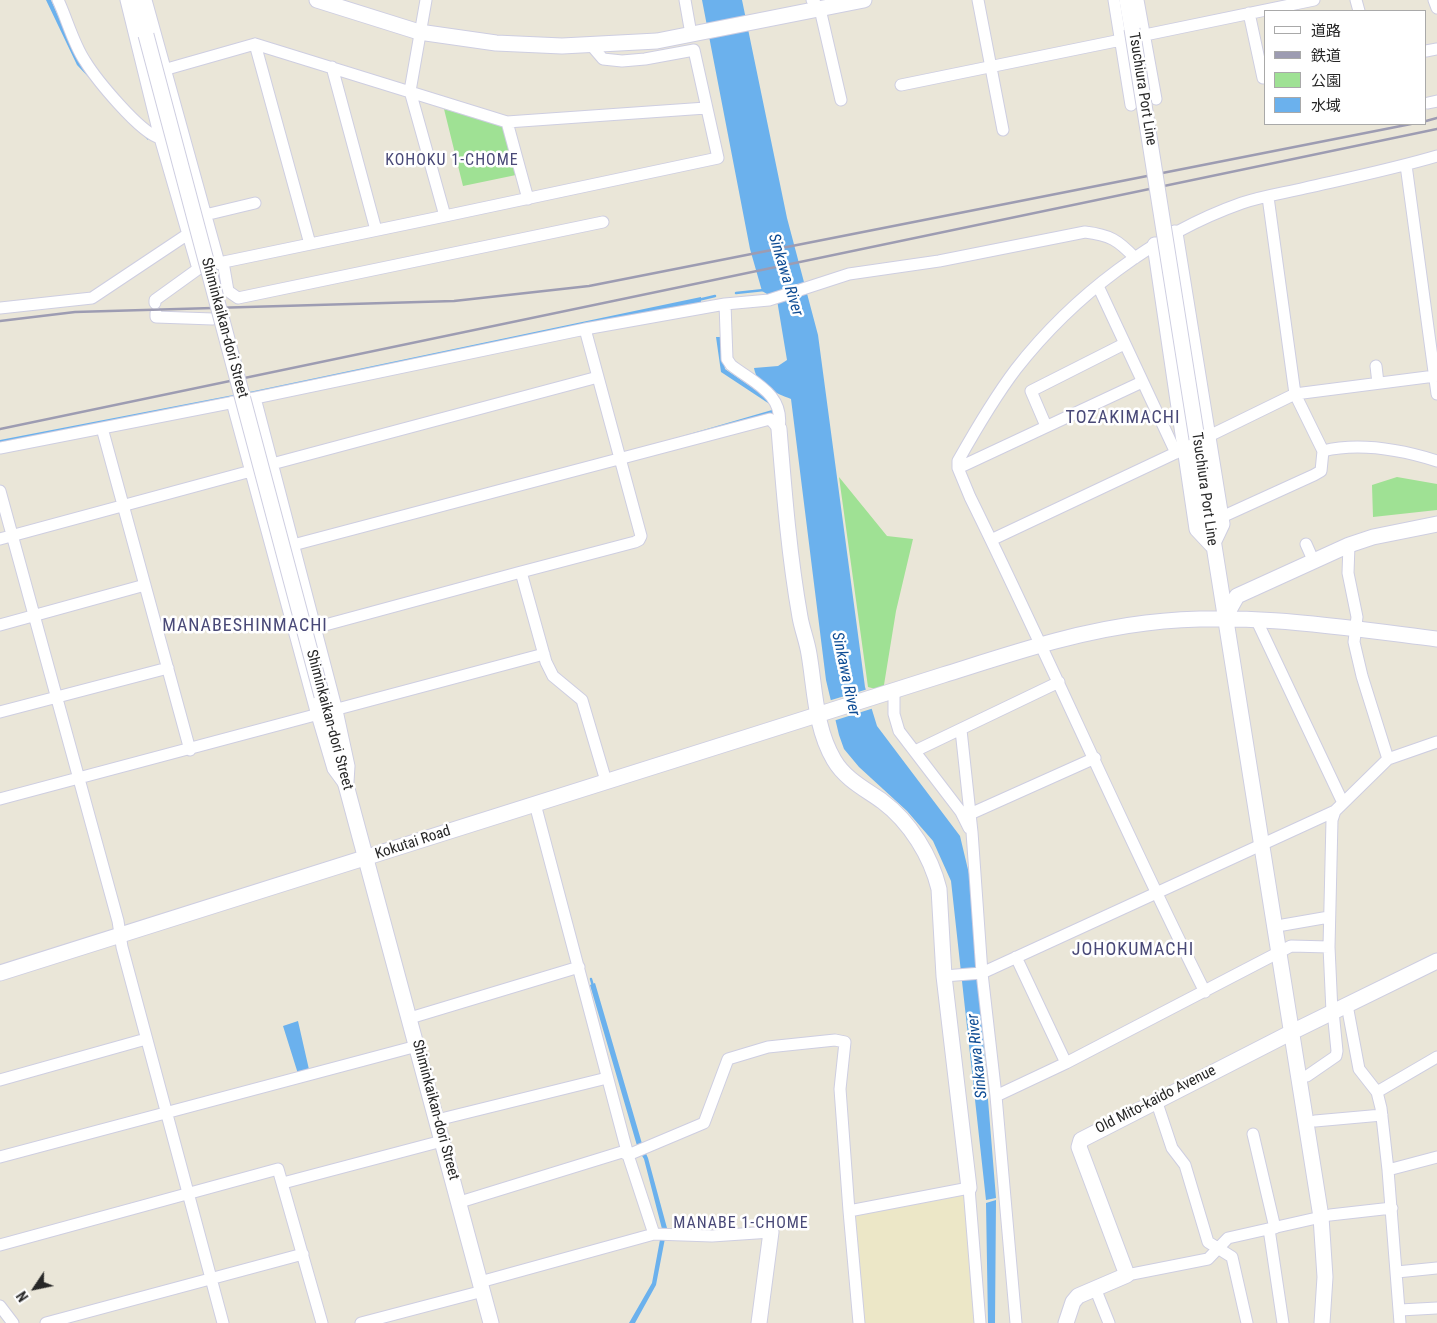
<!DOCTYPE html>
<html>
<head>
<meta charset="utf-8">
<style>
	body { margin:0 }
	#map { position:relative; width:1437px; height:1323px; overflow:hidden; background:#eae6d8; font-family:"Roboto Condensed","Noto Sans JP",sans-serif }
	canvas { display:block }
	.legend { position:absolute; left:1264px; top:10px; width:162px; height:115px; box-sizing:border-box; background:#fff; border:1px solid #a9a9a9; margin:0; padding:6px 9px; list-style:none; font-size:15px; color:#272727 }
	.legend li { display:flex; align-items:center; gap:10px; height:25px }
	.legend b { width:25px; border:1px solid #a9a9a9 }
	.north { position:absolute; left:10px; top:1263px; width:50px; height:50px; -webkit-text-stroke:4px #fff; paint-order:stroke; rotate:236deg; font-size:14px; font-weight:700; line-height:20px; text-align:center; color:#272727 }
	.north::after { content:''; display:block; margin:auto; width:18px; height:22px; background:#272727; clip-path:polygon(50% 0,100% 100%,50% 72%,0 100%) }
</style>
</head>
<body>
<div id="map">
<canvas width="1437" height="1323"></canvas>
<ul class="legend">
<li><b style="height:6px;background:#fff"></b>道路</li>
<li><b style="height:6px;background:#9d9cb2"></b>鉄道</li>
<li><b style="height:14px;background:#9fe194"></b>公園</li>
<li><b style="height:14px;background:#6bb1ed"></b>水域</li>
</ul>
<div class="north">N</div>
</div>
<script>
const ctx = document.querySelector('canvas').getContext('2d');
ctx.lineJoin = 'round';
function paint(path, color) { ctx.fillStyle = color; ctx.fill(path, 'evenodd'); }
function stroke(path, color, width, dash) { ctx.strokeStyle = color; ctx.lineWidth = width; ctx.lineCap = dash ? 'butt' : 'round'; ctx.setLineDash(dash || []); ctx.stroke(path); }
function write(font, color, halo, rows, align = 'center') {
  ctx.font = font + ' "Roboto Condensed",sans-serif'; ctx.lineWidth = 5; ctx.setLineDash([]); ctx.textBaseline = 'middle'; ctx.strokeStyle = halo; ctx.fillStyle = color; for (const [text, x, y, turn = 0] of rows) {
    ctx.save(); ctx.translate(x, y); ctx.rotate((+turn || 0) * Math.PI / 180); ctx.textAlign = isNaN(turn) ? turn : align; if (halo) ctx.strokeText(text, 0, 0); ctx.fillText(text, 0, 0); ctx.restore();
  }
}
paint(new Path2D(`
	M966,1189L977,1323H859L849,1211Z`), '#ece7c7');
paint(new Path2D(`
	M444,109L503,126L516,175L463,186Z
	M839,477L887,536L913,539L896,611L883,691L868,687Z
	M1397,477L1437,484V510L1373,517L1372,485Z`), '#9fe194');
paint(new Path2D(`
	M46,0H51L64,29L149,135L148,140L77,65Z
	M702,0H742L787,218L818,335L865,687L877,726L960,836L970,878L996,1198L986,1200L951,881L933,841L907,811L859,767L844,749L839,735L826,680L791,399C776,393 757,386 754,368L778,366L787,360L777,300L762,291L750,249Z
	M701,297V302L654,314L0,445V440L254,391Z
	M716,337H720L725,369L769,399L776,412L622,457L624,453L772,410L771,405L721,372Z
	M595,983L643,1147L648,1158L667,1228L656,1285L635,1323H629L652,1283L662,1229L644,1159L638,1149L590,985Z
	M298,1021L310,1074L299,1077L283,1026Z
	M996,1200L995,1323H988L986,1203Z`), '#6bb1ed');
paint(new Path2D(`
	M868,689L874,708L833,721L828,701Z`), '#eae6d8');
stroke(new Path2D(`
	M736,293L764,290
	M698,300L715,296
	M591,979L593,986`), '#6bb1ed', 2.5);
const street = new Path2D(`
	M58,0C67,19 73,43 85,61C96,79 140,133 160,138
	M126,0L160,138L198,269L219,263L146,0
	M426,0L410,91L445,216L718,158L694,50L645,59L622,61L603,59L591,45
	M685,0L691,34
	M812,0L820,9L841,100
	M978,0L1003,130
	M1114,0L1131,105
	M1138,0L1156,99
	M1356,0L1359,11
	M1434,0L1437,8
	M1249,13L1263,78
	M1145,35L1314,0
	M255,44L310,244
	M1426,51L1437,49
	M332,67L376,230
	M167,69L255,44L507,122L706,108
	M901,85L1121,40
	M1428,103L1437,101
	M507,122L528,199
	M1406,165L1437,394
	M205,215L255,203
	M223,262L228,291L238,298L603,222
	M219,263L445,216
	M1098,286L1176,453
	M155,303V300L198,269
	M725,304L727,359L731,365C754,383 785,394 779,429
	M0,308L92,298L188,234
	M156,313V317L213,319
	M585,329L641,536L639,540L635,542L521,572L546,662L553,676L582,700L606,781
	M1376,366L1378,383
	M255,398L338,715L349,766L348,782
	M232,402L317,715L333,769L344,784
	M1046,426L1031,391L1124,344
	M102,428L190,750
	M1209,436L1295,394L1435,376
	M0,448L255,398L585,329L725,304L769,300L849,274L939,261L1085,232C1110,235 1118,240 1135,258
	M1323,451C1360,442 1402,450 1437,461
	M272,464L598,377
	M958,468L1142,382
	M0,491L118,921L122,947L223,1323
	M1224,516L1314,475L1321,471L1323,451L1295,394L1268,197
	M0,539L251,471
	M991,540L1184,449
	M1306,544L1314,562
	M293,545L770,419L779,429
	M1256,619L1343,803
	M0,625L145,585
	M314,628L521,572
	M894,691V714L899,731L961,812L969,828
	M0,712L168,668
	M961,730L972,832L982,973L996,1096L1016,1323
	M915,751L1059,682
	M1388,759L1437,742
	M0,799L544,654
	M535,804L628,1155L654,1234
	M970,814L1095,758
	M1283,925L1329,917
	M1016,957L1066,1063
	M944,976L982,973L1335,811L1388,759L1362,676L1354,642L1357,617L1348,573L1349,545
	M1205,992C1123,829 1051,661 970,497L958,468V461C976,429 994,398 1016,369C1073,296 1154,234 1242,203C1262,196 1284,193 1305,188C1349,178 1393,169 1437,156
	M1347,1005L1359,1069L1377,1092L1381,1108L1388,1170L1400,1323
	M1332,1012L1329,947L1332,820L1335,811
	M410,1018L579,967
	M1307,1076L1336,1056L1337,1051L1333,1011
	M0,1080L146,1039
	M1377,1092L1437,1057
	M996,1096L1066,1063L1291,946L1329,947
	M1156,1100L1172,1148L1185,1165L1208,1242L1232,1257L1247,1323
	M437,1120L607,1078
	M1315,1121L1382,1115
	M1253,1134L1275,1228
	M0,1157L417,1046
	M1388,1170L1437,1157
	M283,1183L442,1141
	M460,1202L622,1152L628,1155L704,1123L728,1059L768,1047L835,1040L845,1042L840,1089L849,1211L969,1188L980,1323
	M849,1211L859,1323
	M1269,1229L1283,1323
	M0,1245L278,1169L322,1323
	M1397,1272L1437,1268
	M1127,1275L1208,1259L1228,1238L1330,1215L1392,1208
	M480,1282L654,1234L712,1236L771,1232
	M1095,1288L1109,1323
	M0,1306L13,1323
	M1400,1310L1437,1308
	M46,1323L303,1254
	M361,1323L483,1291`);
const secondary = new Path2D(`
	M137,0L146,35
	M317,0L419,32L496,43L562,46L657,41L864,0
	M1127,0L1132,29
	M1175,233L1222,524L1212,545
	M1155,245L1197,529L1212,545
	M779,429C784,491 789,555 800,617C802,629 807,641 809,654C815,689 815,728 834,760C845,779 865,789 882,801C910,822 931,856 939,889L944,976L969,1188
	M1197,439L1321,1217L1325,1277L1322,1323
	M1224,619L1237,596L1349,545L1373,537L1437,524
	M322,696L491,1323
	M0,973C253,893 505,813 757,734C819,714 881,695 943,675C1010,654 1077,631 1146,623C1243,611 1341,627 1437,639
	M759,1323L771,1232
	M1066,1323L1073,1302L1078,1296L1127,1275L1079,1147L1081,1140L1292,1032L1437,961`);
stroke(street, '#cecee1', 13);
stroke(secondary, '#cecee1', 17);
stroke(street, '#fff', 11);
stroke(secondary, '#fff', 15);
stroke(new Path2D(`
	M1426,121L1437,118
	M0,321L75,312L454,301L589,286L1411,124
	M0,429L1437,129`), '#9d9cb2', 2.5);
const secondaryBridge = new Path2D(`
	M1132,29L1197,439
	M146,35L322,696`);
stroke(secondaryBridge, '#cecee1', 17, []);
stroke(secondaryBridge, '#fff', 15);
write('15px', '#272727', '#fff', [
	["Tsuchiura Port Line",1142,89,81],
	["Shiminkaikan-dori Street",224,328,75],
	["Tsuchiura Port Line",1204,489,82],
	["Shiminkaikan-dori Street",329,720,75],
	["Kokutai Road",413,843,-18],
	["Old Mito-kaido Avenue",1156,1100,-27],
	["Shiminkaikan-dori Street",435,1110,75]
]);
ctx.letterSpacing = '1px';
write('16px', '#494977', '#fff', [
	["KOHOKU 1-CHOME",452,161],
	["MANABE 1-CHOME",741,1224]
]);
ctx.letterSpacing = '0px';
write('italic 16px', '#0e4c94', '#fff', [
	["Sinkawa River",785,275,73],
	["Sinkawa River",845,674,78],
	["Sinkawa River",978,1056,-96]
]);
ctx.letterSpacing = '1px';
write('18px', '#494977', '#fff', [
	["TOZAKIMACHI",1123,418],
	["MANABESHINMACHI",245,626],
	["JOHOKUMACHI",1133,950]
]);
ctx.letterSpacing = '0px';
</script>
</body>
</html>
